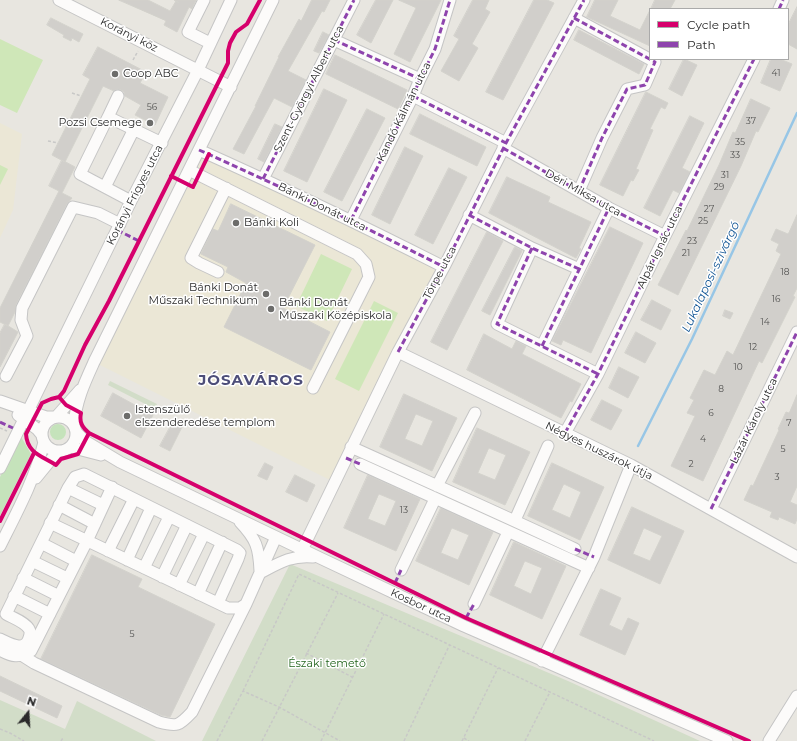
<!DOCTYPE html>
<html>
<head>
<meta charset="utf-8">
<style>
	body { margin:0 }
	#map { position:relative; width:797px; height:741px; overflow:hidden; background:#e8e6e0; font-family:Montserrat,sans-serif }
	canvas { display:block }
	.legend { position:absolute; left:649px; top:8px; width:140px; height:52px; box-sizing:border-box; background:#fff; border:1px solid #aaa; margin:0; padding:5px 7px; list-style:none; font-size:12px; color:#2a2a2a }
	.legend li { display:flex; align-items:center; gap:8px; height:20px }
	.legend b { width:20px; border:1px solid #aaa }
	.north { position:absolute; left:8px; top:693px; width:40px; height:40px; -webkit-text-stroke:3px #fff; paint-order:stroke; rotate:18deg; font-size:11px; font-weight:700; line-height:16px; text-align:center; color:#2a2a2a }
	.north::after { content:''; display:block; margin:auto; width:14px; height:18px; background:#2a2a2a; clip-path:polygon(50% 0,100% 100%,50% 72%,0 100%) }
</style>
</head>
<body>
<div id="map">
<canvas width="797" height="741"></canvas>
<ul class="legend">
<li><b style="height:5px;background:#d6006c"></b>Cycle path</li>
<li><b style="height:5px;background:#8e44ad"></b>Path</li>
</ul>
<div class="north">N</div>
</div>
<script>
const ctx = document.querySelector('canvas').getContext('2d');
ctx.lineJoin = 'round';
function paint(path, color) { ctx.fillStyle = color; ctx.fill(path, 'evenodd'); }
function stroke(path, color, width, dash) { ctx.strokeStyle = color; ctx.lineWidth = width; ctx.lineCap = dash ? 'butt' : 'round'; ctx.setLineDash(dash || []); ctx.stroke(path); }
function write(font, color, halo, rows, align = 'center') {
  ctx.font = font + ' Montserrat,sans-serif'; ctx.lineWidth = 3; ctx.setLineDash([]); ctx.textBaseline = 'middle'; ctx.strokeStyle = halo; ctx.fillStyle = color; for (const [text, x, y, turn = 0] of rows) {
    ctx.save(); ctx.translate(x, y); ctx.rotate((+turn || 0) * Math.PI / 180); ctx.textAlign = isNaN(turn) ? turn : align; if (halo) ctx.strokeText(text, 0, 0); ctx.fillText(text, 0, 0); ctx.restore();
  }
}
paint(new Path2D(`
	M0,123L22,134L13,210L0,238Z
	M199,150L444,267L334,482L94,362Z`), '#ebe7d6');
paint(new Path2D(`
	M50 432a8 8 0 1 1 16 0a8 8 0 1 1-16 0Z
	M20,435L31,454L0,516V477Z`), '#c5e3bb');
paint(new Path2D(`
	M110,381L157,404L155,409L108,385Z
	M290,564L568,681L700,741H202Z
	M0,700L65,729L77,701L156,741H0Z`), '#d2ddc8');
paint(new Path2D(`
	M0,39L43,60L17,113L0,105Z
	M0,165L8,169L0,185Z
	M321,254L352,269L327,321L296,306Z
	M374,301L398,313L359,391L335,379Z`), '#cfe7b8');
stroke(new Path2D(`
	M638,446L692,339L797,113`), '#97c6e6', 2.5);
const building = new Path2D(`
	M119,0H148L170,11L176,1L179,3L174,0H196L192,9L189,7L177,32L164,25L166,21Z
	M312,0H330L324,12L322,11L288,71L306,80L292,107L274,98L244,154L233,149L256,106H255L279,57H278L299,19L301,21Z
	M376,0H393L371,43L357,35Z
	M399,0H441L410,62L394,54L416,8Z
	M473,0H489L485,9L490,12L472,44L478,48L459,81L441,71L459,39L454,36Z
	M534,0H547L554,3L503,100L486,92Z
	M595,0H618L610,16L640,30L650,10V46L587,17Z
	M655,0H675L670,9H651Z
	M797,7V49L788,44V25Z
	M51,18L83,34L79,42L72,38L71,41L63,37L64,35L47,25Z
	M579,30L644,64L639,74L574,40Z
	M323,32L329,35L319,53L314,51Z
	M98,47L146,72L140,83L168,97L155,125L135,115L141,105L125,96L124,92L121,90L117,89L114,91L103,86L65,162L52,155L90,79L83,75Z
	M335,55L407,90L398,109L326,74Z
	M684,59L697,65L682,96L669,89Z
	M771,59H780L792,64L780,91L761,83Z
	M324,89L347,100L307,182L284,171Z
	M646,92L668,103L665,109L661,107L650,129L653,130L636,169L639,170L633,181L631,180L623,196L600,185Z
	M751,99L770,108L758,132L756,131L741,166L678,295L658,285L686,230L687,231L719,165L733,132L735,133Z
	M367,109L385,118L342,201L324,192Z
	M420,114L486,147L477,166L410,134Z
	M690,116L704,123L682,168L690,172L679,193L673,190L660,216L644,208Z
	M275,124L282,127L264,162L258,159Z
	M405,147L423,156L390,224L372,215Z
	M62,160L75,167L62,193L72,198L67,204L16,305L15,312L8,326L0,322V308L59,191L49,186Z
	M449,168L467,177L433,244L415,235Z
	M507,177L550,197L548,202L591,222L579,248L581,249L576,258L489,213Z
	M231,204L315,245L283,308L330,332L311,370L224,327L246,283L226,272L228,267L201,254L213,229L218,231Z
	M797,215V288L793,296L795,297L762,363L759,361L703,481L671,466L695,416L687,413L694,400L690,398L704,370L715,375L727,351L733,355L781,254L776,251L779,244L771,240L776,229L788,234Z
	M610,227L643,243L591,353L563,340L561,345L552,341Z
	M487,232L503,241L447,350L431,342Z
	M515,247L522,251L490,315L482,311Z
	M652,300L671,310L661,330L641,320Z
	M725,310L733,313L730,319L723,316Z
	M5,324L18,332L0,367V333Z
	M636,332L656,343L645,363L625,353Z
	M484,334L512,349L516,341L526,346L522,354L581,384L572,402L570,401L561,418L467,370Z
	M619,367L639,377L628,398L609,388Z
	M113,393L153,415L141,438L101,416Z
	M404,394L457,418L432,471L380,447ZM416,414L433,421L422,446L405,439Z
	M797,395V486L790,502L797,505V519L795,524L779,517L778,520L770,517L772,512L744,500L751,485L753,486L779,430L778,429L786,412L789,413Z
	M602,400L622,410L611,430L591,420Z
	M174,420L183,425L170,451L160,446Z
	M477,428L530,452L505,505L453,482ZM489,448L506,455L495,480L478,473Z
	M265,463L273,467L267,480L258,476Z
	M552,463L604,487L580,540L528,516ZM564,484L581,492L570,518L552,510Z
	M295,475L315,485L307,502L286,492Z
	M368,475L420,499L396,551L344,528ZM379,494L396,501L385,526L368,519Z
	M632,507L684,531L660,584L608,560ZM644,528L662,536L650,561L633,554Z
	M441,508L493,532L469,585L416,561ZM452,528L469,535L458,560L441,553Z
	M514,542L566,566L542,619L490,595ZM525,561L542,568L531,594L514,586Z
	M92,555L142,579L138,587L215,624L170,717L161,715L41,659Z
	M601,589L621,598L609,625L622,631L628,618L639,623L625,655L580,635Z
	M0,676L62,706L57,718L0,691Z`);
paint(building, '#d1cfcb');
stroke(building, '#d3d2cc', 1);
const minor = new Path2D(`
	M59,0L231,87
	M204,0L188,32L210,43
	M779,9L783,0
	M574,18L655,62L645,85L627,89L602,138L579,191
	M334,40L420,79
	M118,96L108,117L162,143
	M413,96L506,143
	M108,117L80,174L131,201
	M503,148L609,208L665,236
	M199,150C282,187 363,226 444,267
	M189,170L357,254L366,264L369,277L313,388
	M263,179L354,0
	M105,187L134,129
	M469,215L532,248L579,269
	M351,220L413,96L420,79L435,49L450,0
	M532,248L497,324L598,374
	M218,272L199,263L191,258L226,188
	M542,346L609,208
	M398,352L631,465L797,557
	M6,376L27,336L21,320L22,308L73,207L98,213L120,224
	M0,401L46,417H55
	M18,415L37,429L42,435
	M42 434a17 17 0 1 1 34 0a17 17 0 1 1-34 0Z
	M56,417L80,390
	M74,425C76,401 84,384 94,362L273,0
	M76,432L85,441L120,462L320,558L464,626L727,741
	M565,433L598,374L665,236L754,59
	M70,447L101,455
	M351,447C426,481 501,514 575,549
	M360,464L589,568
	M0,468L131,201L198,70L231,0
	M36,478L58,451
	M437,486L475,413
	M68,488L103,505
	M59,505L95,524
	M711,509L797,332
	M515,520L548,446
	M240,522C256,539 259,547 260,571
	M50,523L228,608H240L246,604
	M41,543L76,561
	M0,546C17,512 35,479 44,442
	M302,550L398,352L444,267L506,143L584,0
	M108,551L134,499
	M127,560L151,508
	M32,561L67,578
	M144,568L169,517
	M401,570L435,499
	M260,573C279,563 291,555 313,557
	M162,577L187,525
	M23,578L59,596
	M179,585L204,534
	M198,594L222,542
	M14,596L50,614
	M474,604L508,532
	M0,639C9,643 25,653 29,638C30,635 31,632 29,629C25,622 13,618 6,614L68,488L75,477L84,474L237,550L240,553L238,559L218,603
	M0,650C12,657 19,658 31,651L87,541L112,487
	M23,656L34,663L159,722C177,727 179,726 192,712L246,604L276,537
	M542,661L594,557L631,465
	M769,741L797,696`);
stroke(minor, '#c5c5c5', 13);
stroke(new Path2D(`
	M133,60L138,51
	M72,93L81,96
	M61,117L69,120
	M48,141L58,143
	M0,428L7,431
	M306,653L352,677
	M243,691L299,574L654,741
	M0,729L10,733L24,741
	M464,738L469,741
	M61,741L63,738
	M217,741L243,691L279,707L340,741
	M262,741L338,593
	M321,741L384,614
	M404,741L450,644
	M462,741L498,668
	M525,741L550,692`), '#c8c8c7', 1.5, [3, 2]);
stroke(minor, '#fcfbfa', 11);
stroke(new Path2D(`
	M779,9L783,0
	M574,18L655,62L645,85L627,89L602,138L579,191
	M334,40L420,79
	M413,96L506,143
	M503,148L609,208L665,236
	M199,150C282,187 363,226 444,267
	M263,179L354,0
	M469,215L532,248L579,269
	M351,220L413,96L420,79L435,49L450,0
	M117,230L139,241
	M532,248L497,324L598,374
	M542,346L609,208
	M398,352L444,267L506,143L584,0
	M0,422L13,428
	M565,433L598,374L665,236L754,59
	M346,458L360,464
	M711,509L797,332
	M575,549L594,557
	M395,583L401,570
	M466,618L474,604`), '#8e44ad', 3, [6, 3]);
stroke(new Path2D(`
	M171,176L193,187L209,154
	M59,397L66,405L81,413C79,422 82,427 89,433L466,618L749,741
	M89,433L78,454L61,459L56,465C42,456 27,453 26,434L42,403L51,399L59,397L64,391L85,345L109,301L228,63V51L230,43L236,32L247,24L260,0
	M0,521L34,453`), '#d6006c', 4);
for (const [x, y, r, color] of [
	[115,74,4,"#6c6c6a"],
	[150,123,4,"#6c6c6a"],
	[236,223,4,"#6c6c6a"],
	[266,294,4,"#6c6c6a"],
	[271,309,4,"#6c6c6a"],
	[127,416,4,"#6c6c6a"]
]) { const dot = new Path2D(); dot.arc(x, y, r, 0, 2 * Math.PI); ctx.fillStyle = color; ctx.fill(dot); stroke(dot, '#fff', 1.5); }
write('9px', '#545453', null, [
	["41",776,73],
	["56",152,107],
	["37",751,121],
	["35",740,142],
	["33",735,155],
	["31",725,175],
	["29",719,187],
	["27",709,209],
	["25",703,221],
	["23",692,241],
	["21",686,253],
	["18",785,272],
	["16",776,299],
	["14",765,322],
	["12",753,347],
	["10",738,367],
	["8",721,389],
	["6",711,413],
	["7",789,423],
	["4",703,439],
	["5",783,449],
	["2",691,464],
	["3",777,477],
	["13",404,510],
	["5",132,634]
]);
write('11px', '#2a2a2a', '#fff', [
	["Korányi köz",129,35,27],
	["Szent-Györgyi Albert utca",309,89,-63],
	["Kandó Kálmán utca",404,112,-64],
	["Déri Miksa utca",583,193,29],
	["Korányi Frigyes utca",135,195,-63],
	["Bánki Donát utca",322,207,26],
	["Alpár Ignác utca",660,247,-64],
	["Törpe utca",440,273,-62],
	["Lázár Károly utca",754,421,-64],
	["Négyes huszárok útja",599,451,26],
	["Kosbor utca",421,606,25]
]);
write('11px', '#2a2a2a', '#fff', [
	["Coop ABC",123,74],
	["Pozsi Csemege",142,123,"right"],
	["Bánki Koli",244,223],
	["Bánki Donát",258,288,"right"],
	["Műszaki Technikum",258,301,"right"],
	["Bánki Donát",279,303],
	["Műszaki Középiskola",279,316],
	["Istenszülő",135,410],
	["elszenderedése templom",135,423]
], 'left');
write('11px', '#22641d', '#fff', [
	["Északi temető",327,664]
]);
write('italic 12px', '#135695', '#fff', [
	["Lukalaposi-szivárgó",711,277,-65]
]);
ctx.letterSpacing = '1px';
write('bold 15px', '#4d4e79', '#fff', [
	["JÓSAVÁROS",251,381]
]);
ctx.letterSpacing = '0px';
</script>
</body>
</html>
